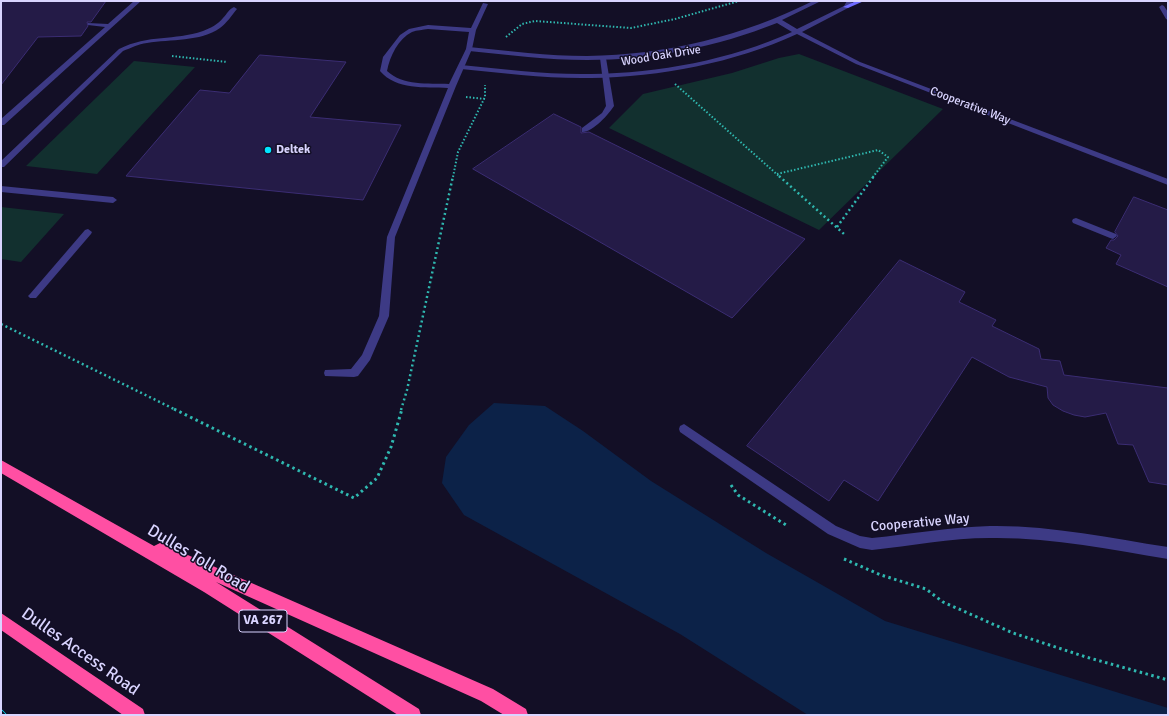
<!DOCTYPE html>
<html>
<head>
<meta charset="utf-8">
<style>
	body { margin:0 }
	#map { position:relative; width:1169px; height:716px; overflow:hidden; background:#130f26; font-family:Signika,sans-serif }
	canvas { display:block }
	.frame { position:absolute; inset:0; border:2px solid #d9d4ff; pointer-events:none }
</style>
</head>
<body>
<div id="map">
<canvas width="1169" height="716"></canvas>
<div class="frame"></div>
</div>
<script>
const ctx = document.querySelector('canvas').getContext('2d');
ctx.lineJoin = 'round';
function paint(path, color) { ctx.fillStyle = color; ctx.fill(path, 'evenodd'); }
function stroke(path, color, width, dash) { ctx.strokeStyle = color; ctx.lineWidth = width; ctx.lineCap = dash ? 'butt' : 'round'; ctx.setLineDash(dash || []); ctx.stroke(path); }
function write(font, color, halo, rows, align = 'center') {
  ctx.font = font + ' Signika,sans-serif'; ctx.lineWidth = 3; ctx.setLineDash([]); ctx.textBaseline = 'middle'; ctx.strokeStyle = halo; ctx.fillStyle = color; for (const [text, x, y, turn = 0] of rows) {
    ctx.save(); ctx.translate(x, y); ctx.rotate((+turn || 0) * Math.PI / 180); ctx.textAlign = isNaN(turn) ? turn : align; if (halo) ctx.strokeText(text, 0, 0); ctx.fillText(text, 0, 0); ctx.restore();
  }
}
paint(new Path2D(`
	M799,54L943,109L819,230L609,128L643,94L732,73L779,58Z
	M134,61L195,67L97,174L26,166Z
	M1,207L64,214L21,262L1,259Z`), '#12302f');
paint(new Path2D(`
	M494,403L545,406L583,431L651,481L766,553L885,621L1168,708V715H808L680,634L464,515L442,483L446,457L469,425Z`), '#0c2248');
const building = new Path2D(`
	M1,1H106L91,22H87L88,26L81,36L38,37L1,85Z
	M260,55L346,62L310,117L401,125L363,200L126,176L200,90L229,93Z
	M554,114L581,127V133L589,132L805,239L732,318L473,169Z
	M1134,197L1168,210V287L1116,264L1121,255L1106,248L1111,240H1114L1118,236L1115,232Z
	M900,260L965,292L959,302L996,320L992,326L1039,349L1041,359L1060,361L1064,375L1168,388V485L1149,482L1133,445L1118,444L1106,413L1085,417L1074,415L1063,411L1053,405L1048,398L1047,387L1009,377L972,357L878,501L844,480L829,501L747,446Z`);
paint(building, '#241b47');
stroke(building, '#3b2d73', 1);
stroke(new Path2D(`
	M506,37L522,24L535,21L631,28L675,19L739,1
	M172,56L227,62
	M675,84L780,177
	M466,97L485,99
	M777,174L878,150L888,157L873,177
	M453,177L458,152L485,97V85`), '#2fb8b0', 2, [1.5, 2]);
stroke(new Path2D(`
	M779,176L844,234
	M837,227L874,176
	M1,324L176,410
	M401,410L407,390L453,176`), '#2fb8b0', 2.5, [2, 3]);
stroke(new Path2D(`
	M174,409L354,498L377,478L391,447L402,409
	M731,485L738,495L786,525
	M844,559L881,575L926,589L943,602L1013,633L1086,657L1168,680`), '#2fb8b0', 3, [2.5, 3.5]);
paint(new Path2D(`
	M134,1H141L4,125H1V119L105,27L88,25V23L108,24Z
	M483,3L488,4L476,30L472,49L456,86L395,237L389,316L370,360L358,376L354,377L325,376L324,373L325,370L351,369L362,355L379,316L387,237L448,88C425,87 396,90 380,71L383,57L400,35L409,29L428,25L471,28ZM428,29L469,32L466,49L449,84C428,83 403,86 387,71C390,56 398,39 412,32C417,30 423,30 428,29Z
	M1162,5L1164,6L1168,12V20L1166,19L1159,7Z
	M234,7L237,9C232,15 227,23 220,28C200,42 171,39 147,43C138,44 131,48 123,51L4,167H1V161L119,49C149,34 174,41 203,31C211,28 218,24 223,18C227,14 229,9 234,7Z
	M603,56L606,58L614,106C609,114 592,133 582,132V128L602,113L606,106L600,58Z
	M1,186L113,197L117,200L113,203L1,192Z
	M1076,218L1116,234L1117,236L1113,239L1110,238L1073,223L1072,221L1073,219Z
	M88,229L92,232L91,234L36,298H30L28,296L30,294L85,230Z
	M684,424L836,526L860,536L872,538C911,534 950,527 990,526C1050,525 1109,538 1168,547V559C1109,549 1050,537 990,538C950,538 911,546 872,550L860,548L828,534L680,432L679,429L680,426Z`), '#3d3a85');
paint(new Path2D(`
	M813,1H821L782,20L797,29L844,6L847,1H853L848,8L802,32L860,62L1168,179V185L856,64L797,34C734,63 660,77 591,78C548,79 504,73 461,69L458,67L461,65C504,69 548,75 591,74C659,73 730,60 792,32L777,23C717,47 651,60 587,60C548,60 508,55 469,51L466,49L469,47C508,51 548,56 587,56C666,55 743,36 813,1Z`), '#3d3a85');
paint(new Path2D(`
	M856,1H864L848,8L843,7Z`), '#6f6bff');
paint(new Path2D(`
	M1,460L154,546L160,543L165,545L493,689L526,709L528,715H504L481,701L216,582L419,709L421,715H398L204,592L1,473Z
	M1,613L143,709L145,715H123L1,630Z`), '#ff4fa3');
const rail = new Path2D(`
	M1,712L4,715`);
stroke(rail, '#00e5ff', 5);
stroke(rail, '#130f26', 3.5, [11]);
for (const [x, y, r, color] of [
	[268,150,4,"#00e5ff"]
]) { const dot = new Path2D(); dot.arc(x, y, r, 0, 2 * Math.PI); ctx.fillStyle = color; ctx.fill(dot); stroke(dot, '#130f26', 1.5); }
write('12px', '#d9d4ff', '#130f26', [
	["Wood Oak Drive",661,56,-9],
	["Cooperative Way",970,106,21]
]);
write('bold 12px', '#d9d4ff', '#130f26', [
	["Deltek",276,150]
], 'left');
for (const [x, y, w] of [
	[263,621,48]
]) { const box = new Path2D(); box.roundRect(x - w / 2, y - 11, w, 22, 3); ctx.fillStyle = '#130f26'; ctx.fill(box); stroke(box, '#d9d4ff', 1); }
write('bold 13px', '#d9d4ff', null, [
	["VA 267",263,621]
]);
write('14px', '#d9d4ff', '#130f26', [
	["Cooperative Way",920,523,-5]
]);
write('17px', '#d9d4ff', '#130f26', [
	["Dulles Toll Road",198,559,31],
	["Dulles Access Road",80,652,35]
]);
</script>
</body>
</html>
